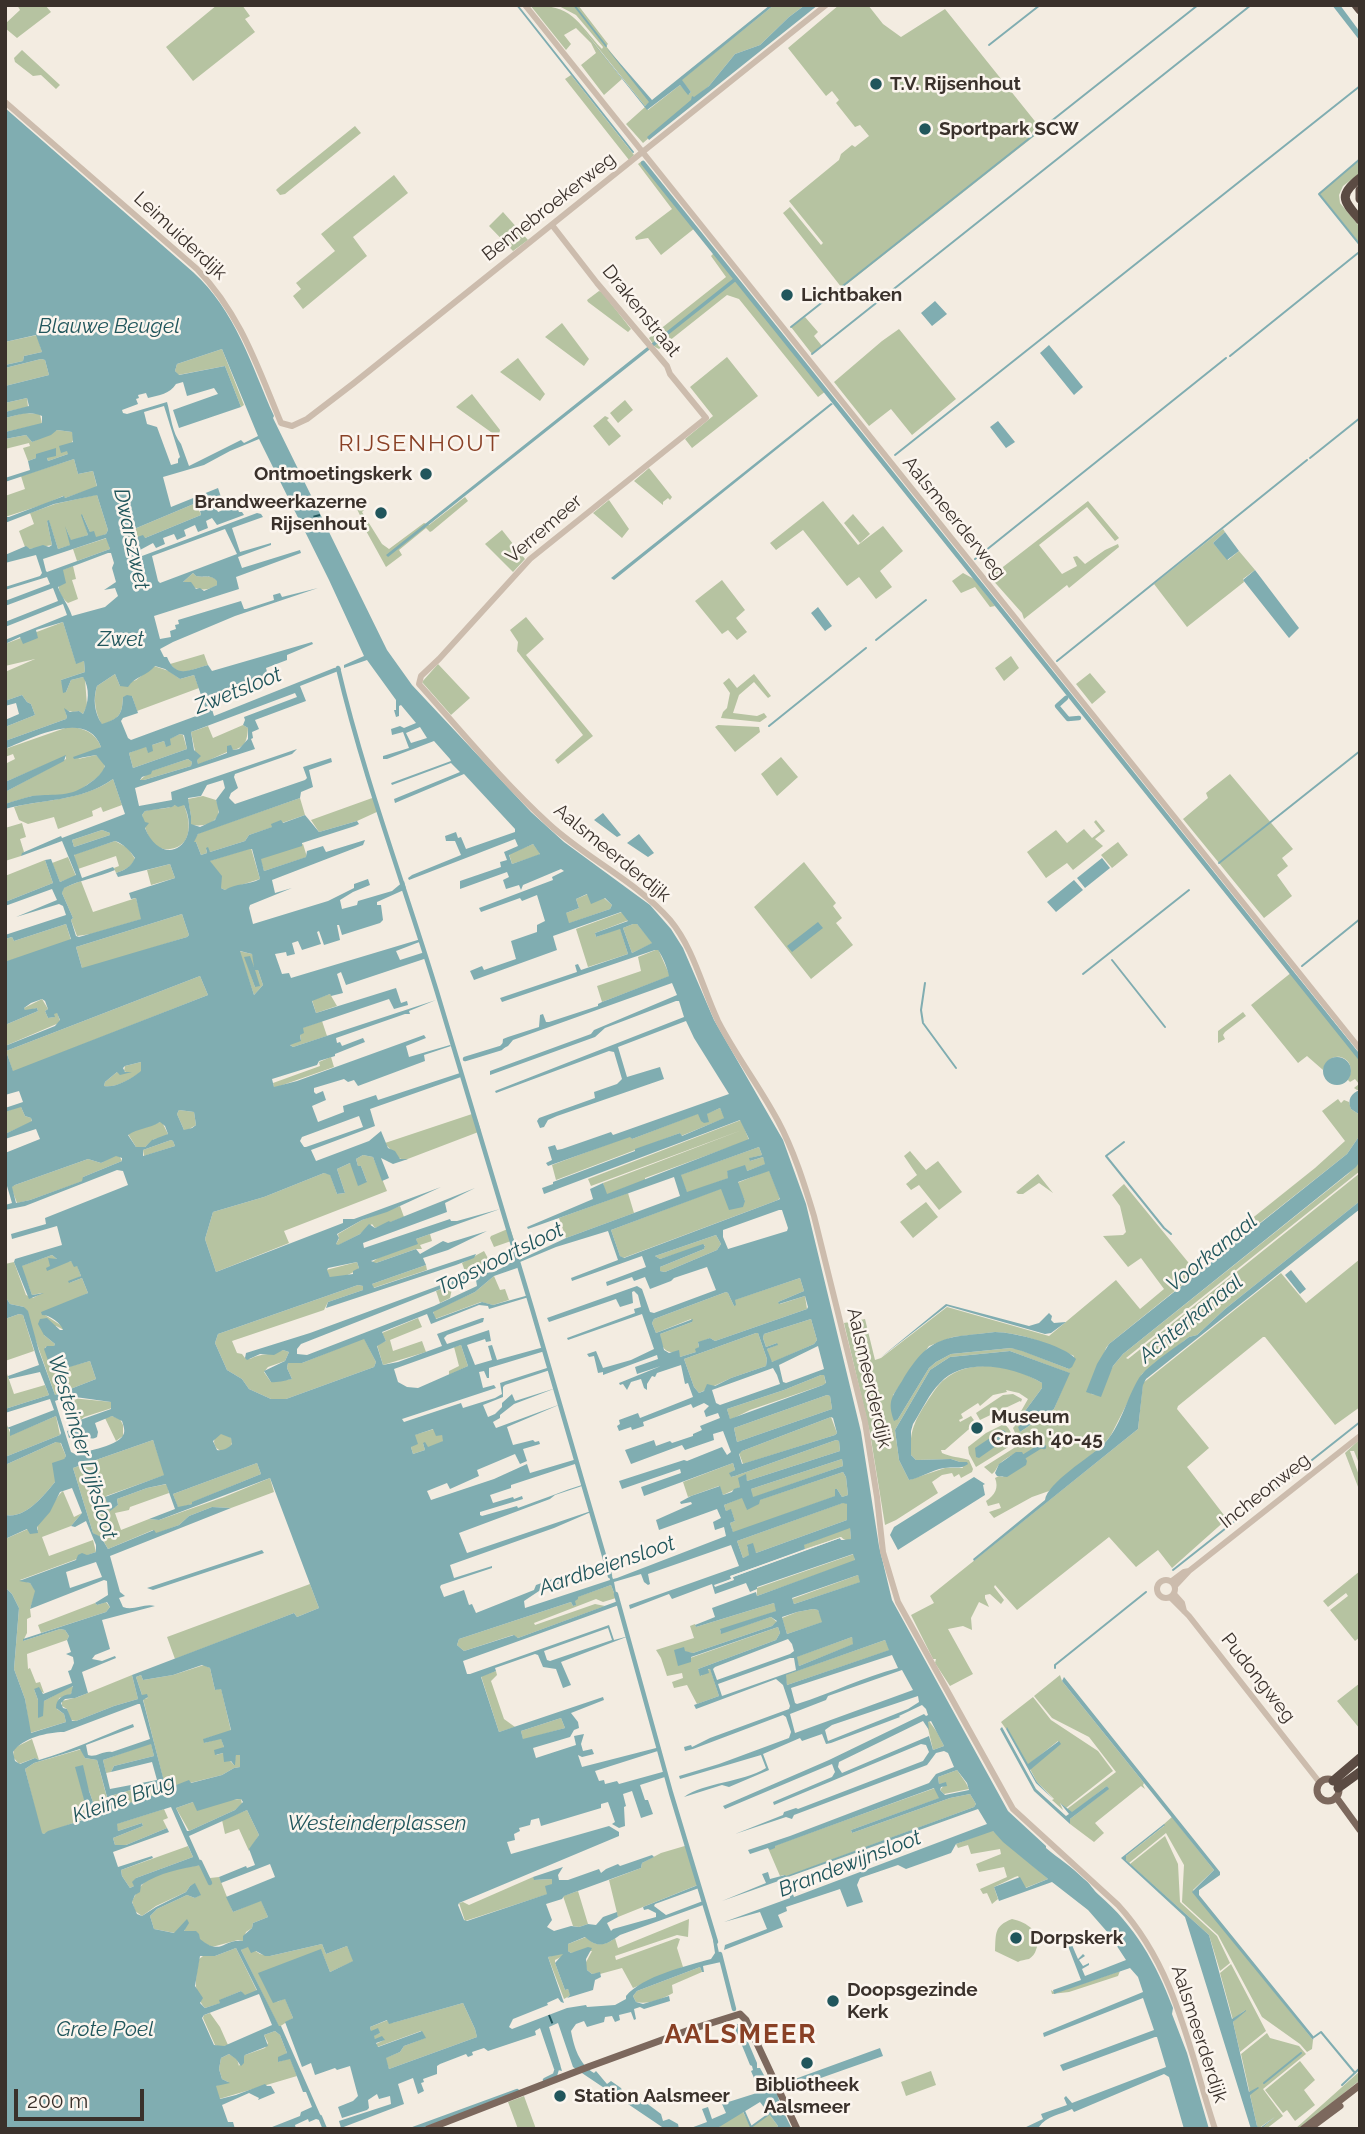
<!DOCTYPE html>
<html>
<head>
<meta charset="utf-8">
<style>
	body { margin:0 }
	#map { position:relative; width:1365px; height:2134px; overflow:hidden; background:#f3ece1; font-family:Raleway,sans-serif }
	canvas { display:block }
	.frame { position:absolute; inset:0; border:7px solid #3a312b; pointer-events:none }
	.scale { position:absolute; left:14px; top:2089px; width:130px; height:32px; box-sizing:border-box; border:4px solid #3a312b; border-top:0; padding-left:9px; font-size:21px; line-height:24px; white-space:nowrap; color:#3a312b; -webkit-text-stroke:5px #fbf5ee; paint-order:stroke }
</style>
</head>
<body>
<div id="map">
<canvas width="1365" height="2134"></canvas>
<div class="frame"></div>
<div class="scale">200 m</div>
</div>
<script>
const ctx = document.querySelector('canvas').getContext('2d');
ctx.lineJoin = 'round';
function paint(path, color) { ctx.fillStyle = color; ctx.fill(path, 'evenodd'); }
function stroke(path, color, width, dash) { ctx.strokeStyle = color; ctx.lineWidth = width; ctx.lineCap = dash ? 'butt' : 'round'; ctx.setLineDash(dash || []); ctx.stroke(path); }
function write(font, color, halo, rows, align = 'center') {
  ctx.font = font + ' Raleway,sans-serif'; ctx.lineWidth = 5; ctx.setLineDash([]); ctx.textBaseline = 'middle'; ctx.strokeStyle = halo; ctx.fillStyle = color; for (const [text, x, y, turn = 0] of rows) {
    ctx.save(); ctx.translate(x, y); ctx.rotate((+turn || 0) * Math.PI / 180); ctx.textAlign = isNaN(turn) ? turn : align; if (halo) ctx.strokeText(text, 0, 0); ctx.fillText(text, 0, 0); ctx.restore();
  }
}
paint(new Path2D(`
	M17,5H45L51,12L17,38L5,28V24L20,10Z
	M217,5H242L250,16L245,19L255,32L193,81L166,47Z
	M530,5C573,5 576,21 602,49L603,47L576,15L557,5H578L608,44L606,46L650,102L645,106L583,29L622,79L604,95L581,65L596,53L591,43L576,28L564,35L571,44L566,50Z
	M774,5H805L789,17L760,45L735,54L709,86L643,143L626,124L645,107L648,110L680,85L689,94L691,92L681,80Z
	M839,5H868L883,24L901,37L945,9L1042,130L842,288L783,213L790,207L821,245L823,243L789,201L839,160L841,154L852,145L855,147L869,136L860,125L855,127L836,103L839,100L832,91L826,96L788,48Z
	M22,50L60,85L56,89L41,75L33,76L15,62L14,58Z
	M571,75L634,155L629,160L565,79Z
	M355,126L361,133L285,194L280,195L276,190L278,188Z
	M1360,159V173L1343,186L1339,195L1340,203L1360,227V244L1319,193Z
	M642,161L695,228L661,255L648,238L636,240L635,237L672,209L638,164Z
	M394,175L408,193L353,237L367,256L303,309L293,296L301,289L296,283L335,251L321,234Z
	M503,212L528,240L513,251L489,226Z
	M715,252L826,391L818,397L739,299L727,295L659,349L655,347L649,338L726,277L711,256Z
	M599,291L602,292L631,329L628,332L588,302L587,300Z
	M805,317L818,332L814,336L822,346L812,354L791,327Z
	M562,323L589,359L584,366L545,337Z
	M899,329L956,399L912,435L891,409L869,426L834,382L882,341Z
	M37,335L42,352L24,356L23,361L5,365V342Z
	M222,349L244,405L241,407L225,366L178,375L175,371L177,364Z
	M727,357L758,396L692,448L685,439L713,416L690,387Z
	M518,358L545,394L540,401L500,372Z
	M41,359L45,360L49,375L5,386V368Z
	M472,394L500,430L499,435H495L456,407Z
	M27,398L28,407L5,412V403Z
	M625,400L633,410L618,423L610,413Z
	M24,413L40,414L42,424L5,432V418Z
	M605,416L609,418L607,420L621,436L609,446L593,426Z
	M57,430L72,432L74,438L68,451V454L48,461L47,458L36,454V458L28,461L23,448L30,446L29,443L5,449V439L26,435L32,442Z
	M74,459L78,474L93,471L97,487L65,498L63,496L45,504L5,517V496L25,489L21,476Z
	M649,468L672,497L670,500L668,498L663,502V505L634,481Z
	M95,495H97L108,530L106,534L96,538L90,532L82,514L88,535L71,541L66,528L71,545L58,549L49,521H47L52,545L30,549L25,547L19,531L34,524L30,513L55,504Z
	M465,497L468,501L432,531L430,532L426,528L399,550L402,555L386,567L365,529L366,528L357,509L354,510L352,506L366,499L368,506L362,512L382,544L389,549L424,523L429,525Z
	M609,500L629,529L622,538L593,513Z
	M823,501L858,545L883,526L903,551L880,571L892,587L876,599L859,577L847,586L803,530L776,550L770,543Z
	M1088,501L1119,538L1115,541L1087,507L1039,545L1062,574L1077,566L1073,557L1077,556L1085,564L1105,550L1118,544L1119,547L1069,588L1067,585L1024,619L1022,613L990,577Z
	M196,503L201,515L145,538L131,539L127,532Z
	M853,514L870,534L860,543L844,523Z
	M1223,529L1225,532L1213,543L1228,560L1239,551L1255,570L1243,579L1244,582L1187,627L1154,584Z
	M502,530L525,559L513,572L485,544Z
	M107,538L110,549L77,561L73,549Z
	M73,566L76,579L72,580L78,599L68,603C56,593 58,584 62,570Z
	M193,573L196,576C205,578 210,574 218,581L217,585C204,593 196,589 183,582Z
	M963,573L974,579L995,606L990,607L975,587L961,593L952,581Z
	M722,580L745,610L736,618L747,632L737,640L728,630L722,634L695,601Z
	M526,617L544,639L526,655L593,736L558,764L555,760L583,735L517,651L518,642L510,630Z
	M63,622L76,663L84,661L85,672L61,680L66,692L71,680L83,677L85,679L87,706L83,714L79,711L73,712L65,710L67,717L66,719L5,741V727L35,715L31,704L27,702L22,695L5,701V672L35,659L5,666V644Z
	M204,654L208,665L185,672L177,671L170,664Z
	M1011,656L1019,668L1004,681L995,668Z
	M438,664L470,698L451,715L422,682Z
	M154,666L169,671L180,679L194,675L199,688L137,711L132,696L123,697C122,716 119,718 102,725C95,713 93,698 97,686L115,674L120,686L136,680Z
	M1090,673L1106,692L1092,704L1076,684Z
	M754,674L771,696L768,698L754,682L739,695L733,713L757,716L764,713L767,717L760,722L721,718L723,712L727,708L730,693L723,683L729,678L737,688Z
	M243,725L248,728C247,740 246,747 233,750L227,746V752L198,765L191,732L208,726L213,738Z
	M718,725L759,727L760,732L735,752L715,727Z
	M68,727C83,727 96,733 101,747L78,759L96,755L105,764L104,770L98,777L77,792L64,795L32,796L5,804V792L66,759V756L5,782V764L15,759L13,754L5,757V749Z
	M180,734L183,735L187,749L133,768L129,753L146,746L148,752L152,745L164,741L166,746L169,739Z
	M781,757L798,777L777,796L761,774Z
	M188,759L192,762L191,766L144,780H140L151,771Z
	M1230,774L1293,849L1282,858L1288,866L1277,875L1292,896L1264,918L1183,819L1208,798L1206,793Z
	M113,779L122,805L103,812L101,807L92,811L93,816L58,829L54,817L28,824L19,820L14,807C47,799 84,800 113,779Z
	M203,796L216,800L219,808L218,816C211,826 201,826 191,825V816L188,799Z
	M375,797L379,811L357,821L319,832L311,820Z
	M300,798L305,815L282,823L272,824L273,827L249,835L245,841L210,852L206,849L207,853L201,855L196,842H194L193,840L199,833Z
	M175,805H184C191,822 193,846 170,849C165,850 158,848 155,845C147,838 144,824 142,815L145,811C155,808 167,810 175,805Z
	M1096,820L1105,831L1095,839L1103,846L1073,870L1067,863L1046,878L1027,852L1056,830L1067,843L1084,829L1092,838L1101,831L1094,822Z
	M22,823L26,837L20,839L24,852L21,856L5,861V828Z
	M102,830L110,833V835L74,847L72,840Z
	M115,841L128,848L135,859C131,867 125,870 116,873L114,868L119,866L116,856L78,869L74,856L75,854Z
	M1118,842L1128,855L1112,868L1101,855Z
	M303,844L307,857L264,871L260,858Z
	M533,844L540,853L539,855L512,864L509,854Z
	M251,848L260,879L225,890L221,888V876L209,861Z
	M68,857L76,876L60,882L52,863Z
	M45,860L53,883L5,902V876Z
	M804,862L836,903L833,906L842,918L836,923L853,945L811,979L754,907Z
	M170,864L175,878L151,885L147,870Z
	M81,881L93,912L136,898L142,919L91,934L77,936L71,920L73,918L62,893L63,888Z
	M588,894L604,898L612,905L610,909L570,923L545,921L579,908L576,899Z
	M622,912L629,920L595,933L596,937L620,928L628,954L588,967L576,929Z
	M182,914L189,935L187,937L85,969L82,968L76,947Z
	M66,924L71,940L6,962L5,939L12,937L14,941Z
	M633,924H637L653,943L632,953L623,928Z
	M658,949L670,976L602,1002L597,986L641,971L638,957Z
	M239,951L252,954L256,965L254,967L245,957L255,987V970H258L263,985L254,995Z
	M1292,972L1360,1059V1090H1357L1354,1088L1359,1084L1355,1079L1350,1082L1348,1080C1360,1058 1330,1046 1323,1070L1307,1056L1298,1063L1251,1005Z
	M200,976L208,995L13,1072L6,1051Z
	M330,994L337,1006L316,1013L312,1000Z
	M42,999L48,1009L45,1011L48,1018L54,1017L53,1013L57,1012L60,1021L59,1023L5,1046V1025L38,1011L37,1008L25,1011L24,1008Z
	M1243,1012L1246,1016L1225,1032L1223,1035L1225,1039L1218,1043V1031Z
	M322,1021L327,1036L293,1047L289,1044L301,1040L300,1035L302,1028Z
	M331,1057L334,1067L274,1088L273,1083L320,1066L319,1062Z
	M141,1062L142,1071C131,1079 117,1088 104,1086L105,1082L117,1072L128,1073L124,1071L125,1066Z
	M1338,1099L1341,1103L1344,1100L1349,1102L1351,1109L1360,1115V1135L1347,1154L1251,1230L1245,1224L1315,1168L1345,1141L1322,1111Z
	M18,1107H21L25,1116L31,1118L32,1122L5,1134V1112Z
	M720,1108L725,1118L681,1136L680,1133L556,1180L552,1165L630,1136L632,1139L699,1113L706,1114Z
	M179,1110L194,1112L196,1125L186,1131L184,1130L177,1114Z
	M172,1112L174,1114V1119L163,1124L168,1134L162,1138L154,1139L145,1147H136L128,1134L139,1128L147,1127L160,1122L161,1117Z
	M475,1113L481,1131L405,1160L398,1158C395,1151 389,1150 385,1143Z
	M741,1120L749,1140L645,1178V1180L606,1195L603,1183L742,1130L591,1186L588,1179Z
	M171,1140L173,1141L175,1146L144,1156L143,1150Z
	M759,1147L762,1155L750,1158V1161L763,1157L766,1164L747,1171H727L729,1178L687,1193L680,1175Z
	M910,1151L926,1170L938,1161L962,1192L939,1210L919,1185L911,1190L906,1184L917,1175L904,1156Z
	M116,1155L120,1157L122,1161L83,1177V1181L30,1200L17,1203L11,1187L15,1185L88,1159L101,1163Z
	M363,1155L373,1157L387,1191L284,1231L289,1243L216,1272L205,1239L213,1212L264,1197L324,1173L330,1174L337,1194L345,1193L337,1169L350,1163L367,1182L361,1166H358L356,1159Z
	M1360,1161V1171L1126,1358L1128,1359L1360,1173V1201L1225,1309L1197,1335L1189,1337L1142,1374L1111,1435L1104,1444L1049,1491L1032,1497L994,1518L989,1512L1001,1508L999,1503L988,1506L986,1501C995,1495 999,1488 995,1478L999,1476L1003,1477L1020,1452C1013,1454 1002,1460 998,1466C996,1469 995,1472 992,1474L984,1467L1014,1448L1019,1442L1013,1428L1020,1420V1413L1028,1399L1019,1393L1006,1390L1007,1392L993,1395L980,1406L978,1403L961,1414L963,1418L959,1420L960,1422L971,1416L976,1423L945,1450H941L942,1453C950,1457 960,1457 969,1460L973,1469L972,1472L961,1478L959,1474L954,1477L952,1473L942,1475L932,1482L938,1493L896,1520L885,1525L870,1433L844,1323L865,1319L875,1360L881,1358L947,1307L1049,1336L1116,1280L1140,1309L1164,1289L1141,1258L1128,1267L1103,1236L1123,1235L1126,1232L1120,1206L1112,1195L1124,1184L1197,1273L1109,1344L1106,1348L1091,1394L1098,1395L1113,1366L1123,1354L1348,1174ZM995,1332C1023,1333 1049,1344 1074,1356L1069,1369L1018,1349L1011,1348L951,1354L936,1362L929,1368L898,1419L893,1395L929,1346L953,1337ZM1010,1351L1069,1373L1054,1409L1020,1432L1025,1411L1042,1388V1383C1015,1366 972,1357 945,1379C938,1384 933,1393 928,1400C915,1420 909,1431 911,1455L916,1460L951,1459L960,1462L963,1468H945L909,1480L899,1460L895,1430L930,1370L950,1357Z
	M769,1170L780,1198L778,1200L623,1258L620,1256L611,1230L722,1188L745,1201L737,1183Z
	M1038,1174L1053,1193L1039,1183L1023,1194H1018L1016,1192Z
	M628,1193L634,1213L566,1238L559,1218Z
	M926,1202L938,1217L913,1238L900,1222Z
	M400,1206L404,1217L375,1228L372,1224L360,1234L337,1246L336,1244L339,1239L338,1234L362,1220Z
	M510,1228L514,1240L494,1247L490,1238L491,1236Z
	M430,1234L432,1241L420,1245L422,1249H416L376,1263H371L378,1258L417,1243L416,1239Z
	M716,1235L721,1244L717,1250L665,1272L660,1271V1267L704,1249L705,1245L660,1259L655,1256Z
	M484,1251L491,1264L478,1268L481,1275L474,1271L466,1274L462,1263Z
	M52,1255L57,1259L50,1266L71,1261L77,1265L81,1276L69,1283L82,1278L88,1293L45,1315L62,1326L64,1330L56,1326L44,1335L55,1344L54,1346L45,1347L56,1370L90,1361L96,1379L55,1395L24,1307L10,1304L5,1296V1264L14,1262L26,1295L33,1298L42,1293L32,1295L21,1266Z
	M1360,1259V1407L1335,1425L1265,1337H1263L1178,1406L1177,1409L1209,1448L1187,1467L1227,1519L1172,1568L1158,1550L1136,1567L1109,1537L1017,1610L995,1585L994,1587L1004,1600L1001,1604L990,1594L985,1595V1598L989,1607L979,1602L971,1618L972,1630L963,1626L948,1629L973,1674L950,1686L935,1663L936,1659H933L911,1615L934,1603L930,1596L1138,1429L1143,1383L1281,1273L1306,1303Z
	M357,1262L359,1268C352,1275 340,1278 330,1277L326,1270Z
	M426,1265L427,1270L373,1288L372,1284Z
	M494,1276L500,1290L505,1289L509,1300L493,1305L481,1302L435,1319L433,1311L475,1292Z
	M800,1278L804,1291L778,1302L780,1304L805,1296L807,1309L715,1341L710,1338L698,1343L699,1347L696,1352L680,1357L678,1353C664,1353 661,1347 660,1334L692,1322L691,1319L656,1333L652,1323L654,1319L726,1292L728,1293L734,1306V1300Z
	M453,1284L450,1298L440,1303L436,1291Z
	M358,1285L363,1286V1290L328,1302L324,1310L232,1341L237,1353L242,1354L245,1358L250,1359C261,1353 272,1355 283,1350L289,1352L285,1361L268,1367L264,1372L271,1382L292,1379L287,1368L288,1363H302L364,1338L376,1362L374,1367L286,1399H271L249,1389L242,1379L227,1370L215,1343L218,1334Z
	M19,1314L23,1315L34,1351L5,1361V1319Z
	M418,1318L422,1327L390,1340L393,1351L422,1341L426,1352L383,1365L377,1345L386,1341L382,1333Z
	M811,1319L817,1340L814,1344L773,1362L770,1361L767,1349L777,1345V1343L766,1347L763,1338L764,1334Z
	M756,1333H758L767,1359L766,1366L731,1378L699,1393L694,1387L684,1359Z
	M461,1345L468,1366L449,1375V1371L459,1366L454,1347Z
	M5,1368L14,1394L45,1385L49,1395L5,1409Z
	M821,1375H824L826,1384L823,1385L750,1410L730,1420L727,1409L784,1390Z
	M1013,1394L1022,1399L1021,1402L1020,1401L980,1420L976,1413L1003,1395Z
	M827,1395L830,1396L832,1409L737,1442L734,1428Z
	M71,1398L112,1402V1408L84,1417L77,1423Z
	M56,1416L60,1435L5,1457V1420L11,1435Z
	M112,1416L120,1419L123,1425V1436L116,1441L105,1418Z
	M831,1417L837,1433L835,1435L743,1464L739,1453L742,1451Z
	M1004,1424C1011,1429 1015,1439 1010,1446L976,1467L969,1454L968,1447L986,1433Z
	M434,1429L442,1434L444,1441L428,1448L423,1443L425,1450L413,1454L411,1447L414,1435Z
	M214 1442a9 9 0 1 1 18 0a9 9 0 1 1-18 0Z
	M1360,1439V1466L1354,1451H1350L1360,1478V1492L1345,1453Z
	M153,1440L165,1475L106,1496L115,1507L118,1505L117,1499L147,1488L167,1484L169,1493L130,1507L129,1510L115,1513L121,1530L149,1519L159,1520L224,1497L270,1478L274,1492L231,1508L212,1507L189,1516L179,1525L155,1534L153,1530L108,1549L103,1540L93,1533L73,1468Z
	M836,1440L839,1441L840,1451L747,1481L745,1475L740,1487L723,1495L719,1486L688,1497L683,1482L733,1463L735,1470L730,1473L731,1477L735,1476Z
	M56,1442H60L66,1456L55,1477V1482C43,1496 26,1519 5,1515V1465Z
	M842,1459L843,1466L752,1498L751,1489Z
	M257,1463L261,1474L193,1502L192,1504L178,1508L173,1494Z
	M843,1472L846,1477L848,1495L842,1497L837,1489L835,1490L836,1496L733,1533L730,1523L735,1521L731,1510L726,1511L724,1505L743,1497L747,1509L759,1500Z
	M63,1491L74,1517L82,1513L71,1526L42,1537L49,1556L93,1540L96,1552L20,1580L30,1583L36,1591L30,1609L31,1617L27,1619V1633L23,1641L60,1629L65,1630L69,1636L67,1640L27,1654L28,1669L30,1668L36,1683L40,1682L44,1693L34,1689L38,1700V1718L44,1701L71,1686L74,1687L71,1694L59,1698L57,1709L64,1714L66,1722L30,1733L25,1699L14,1669L19,1608L12,1594L5,1587V1539L28,1529L38,1530L37,1525C51,1514 53,1499 63,1491Z
	M845,1502L847,1504V1520L756,1553L747,1546L750,1555L743,1558L737,1541Z
	M850,1527L851,1539L846,1541L841,1537L805,1549L803,1545Z
	M854,1554L855,1561L757,1596V1588Z
	M1360,1571V1637L1355,1641L1330,1610L1348,1596L1346,1593L1328,1607L1323,1601Z
	M858,1575L861,1582L794,1604L792,1599Z
	M310,1584L319,1608L297,1617L294,1613L175,1659L167,1637Z
	M611,1585L616,1598L603,1602L596,1599L534,1623L535,1625L595,1604L605,1606L518,1638L513,1635L464,1651L457,1645L459,1639L571,1602L573,1606L575,1605L574,1601L577,1597Z
	M449,1601L478,1616L479,1619L454,1628L445,1603Z
	M106,1602L110,1607L106,1612L41,1633L38,1625L95,1603L97,1605Z
	M774,1603L777,1611L720,1630L721,1633L771,1617L777,1622L772,1626L693,1653L674,1650L690,1658L778,1627L780,1633L776,1640L698,1669L701,1676L710,1668L719,1696L697,1704L687,1685L674,1688L672,1682L683,1678L682,1673L667,1676L661,1658L656,1650L694,1638L690,1626L695,1624L696,1627Z
	M813,1609L818,1610L823,1622L787,1634L782,1618L797,1612Z
	M852,1637L854,1644L799,1666L796,1657Z
	M885,1640L890,1650L787,1685L785,1675Z
	M204,1665L210,1668L215,1690L221,1688L231,1731L204,1739V1743L221,1738L224,1747L216,1755L223,1753L234,1765L236,1754L241,1755L240,1767L234,1768L222,1775L190,1783L189,1781L166,1790L143,1699L148,1698L142,1695L136,1677L141,1675L143,1680L173,1675Z
	M496,1671L497,1675L491,1681L504,1719L515,1727L499,1732L481,1676Z
	M132,1675L138,1699L114,1706L76,1721L70,1720L67,1709L62,1706V1701L78,1697Z
	M1060,1675L1062,1681L1144,1783L1143,1785L1145,1789L1141,1786L1095,1823L1104,1833L1094,1842L1070,1824V1819L1108,1789L1107,1786L1072,1813L1067,1809L1116,1772L1089,1737L1052,1718L1034,1696Z
	M1360,1683V1729L1337,1701Z
	M1033,1697L1051,1720L1098,1751L1113,1771L1066,1808L1060,1803L1063,1810L1052,1800L1054,1799L1037,1782L1030,1769L1060,1744L1058,1741L1028,1765L1007,1728L1006,1729L1001,1722Z
	M561,1718L565,1728L523,1740L521,1731Z
	M929,1721L937,1732L944,1746L933,1750L927,1724Z
	M32,1739L39,1760L35,1758L19,1764L13,1757L14,1748Z
	M151,1743L154,1756L114,1766L111,1772L106,1773L103,1760Z
	M82,1749L85,1758L97,1760L110,1809L108,1813L98,1816L89,1791L76,1767L89,1817L44,1834L41,1833L25,1769L34,1763Z
	M957,1770L966,1783L969,1789L944,1794L940,1790L946,1783L939,1784L938,1777Z
	M148,1785L154,1789L155,1795L114,1809L110,1796Z
	M935,1788L940,1798L851,1830L852,1833L950,1798L970,1794L976,1804L974,1807L785,1877L784,1875L780,1876L768,1848Z
	M241,1799L242,1804L235,1810L189,1831L176,1808L193,1802Z
	M164,1809L168,1818L163,1820L167,1828L126,1845H115L113,1838L143,1826L142,1823L118,1831L116,1824Z
	M247,1810L259,1835L249,1851L239,1829L225,1834L222,1820Z
	M1172,1817L1214,1870L1193,1890L1313,2040L1312,2049L1307,2052L1300,2044L1262,2017L1218,1935L1182,1902L1184,1865L1166,1833L1129,1863L1126,1860V1856L1164,1826V1824Z
	M992,1830L1048,1879L1025,1888L1018,1876L1015,1877L994,1887L998,1899L992,1904L987,1893L983,1894L980,1889L1007,1877L1004,1867L979,1872L976,1864L1001,1854L1000,1849L971,1854L968,1845L958,1848L956,1844Z
	M1165,1836L1178,1864L1180,1902L1217,1936L1230,1963L1220,1971L1209,1935L1130,1864Z
	M688,1845L700,1884L618,1917L609,1880L641,1868L642,1863L661,1853Z
	M188,1846L193,1857L136,1878L134,1886L130,1888L122,1876L121,1870Z
	M202,1865L210,1878L219,1877L233,1912L261,1900L268,1917L253,1923L252,1928L246,1932L243,1941L238,1940L212,1947L184,1932L185,1927L175,1933L154,1929L150,1916L157,1909L187,1895L195,1898L200,1895L195,1884L190,1886L186,1892L156,1906L142,1916L135,1911L132,1901C135,1897 137,1890 141,1886C155,1869 182,1868 202,1865Z
	M533,1877L535,1880L552,1879V1884L548,1894L465,1921L459,1903L463,1902L469,1905Z
	M578,1891L588,1924L579,1927L573,1926L563,1896Z
	M689,1919L688,1937L677,1935L615,1956L616,1960L677,1938L680,1939L677,1948L683,1967L633,1988L622,1968L600,1974L599,1973L592,1974L587,1970L585,1964L592,1951L571,1953L568,1951V1944L586,1937C595,1947 605,1946 615,1938L618,1948Z
	M1012,1919C1027,1922 1043,1933 1036,1950C1035,1954 1032,1957 1029,1959C1025,1960 1021,1960 1018,1962L995,1951C996,1933 994,1926 1012,1919Z
	M322,1944L326,1954L347,1946L354,1961L330,1972L321,1950L277,2002L285,1998L293,2018L279,2027L241,1950L248,1946L260,1954L270,1956Z
	M236,1948L257,1991L244,1996L241,1991L220,2000L221,2003L205,2008C192,1993 196,1977 199,1959L203,1956H215Z
	M561,1953L563,1954V1956L555,1960V1963L565,1990L568,1989L571,1995L564,1999L548,1957Z
	M1231,1964L1266,2031L1240,2052L1233,2022L1245,2010L1233,2020L1220,1973Z
	M700,1967L702,1972L672,1985L673,1993C663,1999 647,2005 636,2002L633,1996L637,1991Z
	M1120,1971L1118,1976L1069,1992L1052,1994L1051,1990L1055,1993Z
	M463,2003L475,2029L477,2037L389,2069L385,2058L400,2052L404,2046L425,2038L421,2031L377,2047L376,2044L384,2040L375,2039L373,2036L380,2033L371,2031L370,2027L388,2020L389,2023H392Z
	M210,2013L220,2027L228,2045L220,2047L215,2045L203,2018L204,2015Z
	M275,2031L280,2035L287,2053L278,2062L290,2058L297,2076L219,2099L215,2086L228,2082L222,2079L219,2069L221,2058L229,2054L237,2059L239,2066L245,2055L265,2048L268,2043L264,2035Z
	M1267,2033L1270,2038L1299,2046L1306,2054L1263,2089L1283,2116L1266,2129H1261L1275,2117L1259,2128L1257,2126L1241,2054Z
	M1300,2061L1315,2080L1304,2090L1315,2105L1295,2121L1287,2110L1283,2113L1265,2090Z
	M931,2071L936,2085L906,2096L901,2082Z
	M1360,2071V2080L1300,2129H1295Z
	M524,2096L536,2129H518L508,2102Z
	M743,2112L751,2127L769,2114L778,2126L775,2129H718L722,2123Z`), '#b6c3a1');
paint(new Path2D(`
	M770,5H774L682,80L691,92L688,95L680,85L647,110L582,29L645,106L649,102L605,46L652,100Z
	M805,5H818L649,140L647,137L691,100L692,96L694,97L709,86L735,54L760,45L789,17Z
	M1332,5H1340L1360,32V41Z
	M5,108L193,272C236,311 251,365 274,416L273,418L387,650L412,685L531,812L564,842L650,905L671,929L683,948L714,1020L783,1140L806,1204L861,1432L879,1546L892,1600L1008,1811L1046,1846V1848C1058,1858 1072,1867 1084,1879C1090,1883 1093,1890 1099,1895C1135,1926 1156,1963 1173,2008L1172,2014L1187,2053L1209,2129H1184L1169,2077L1164,2074L1074,2112L1072,2109C1062,2114 1046,2116 1039,2127L1022,2129L1043,2119L1041,2114L1067,2105L1064,2098L1066,2096L1072,2103L1166,2067L1157,2037H1155L1063,2071L1060,2065L1154,2030L1143,1998L1044,2037L1043,2033L1143,1992L1138,1977L1130,1968L1054,1994L1053,1990L1081,1980L1068,1946L1072,1945L1078,1959L1083,1954L1085,1956L1079,1960L1083,1966L1089,1963V1965L1082,1969L1085,1976L1126,1960L1109,1934L1088,1910L1052,1882L999,1901L994,1887L1020,1877L1026,1888L1048,1879L1003,1842L993,1831L956,1844L951,1853L906,1869L898,1865L860,1878L857,1885L863,1902L847,1907L840,1889L786,1907L787,1911L778,1915L783,1927L724,1950L725,1945L767,1929L760,1912L724,1922L790,1898L788,1890L791,1889L794,1897L987,1824L978,1809L788,1877V1888L784,1879L722,1901L766,1883L762,1874L768,1872L770,1879L785,1875L786,1876L974,1807L976,1804L970,1794L950,1798L852,1833L851,1830L939,1798L934,1788L775,1846V1848L770,1850L768,1848L750,1854L748,1850L790,1836L929,1783L936,1774L954,1767L948,1753L944,1751L936,1753L927,1765L794,1815L792,1819L786,1817L735,1834L783,1815L784,1812L796,1808L798,1809L923,1761L929,1752L926,1745L921,1744L774,1805L773,1802L832,1777L835,1772L832,1764L725,1809L723,1806L829,1760L924,1714L926,1716L928,1715L926,1709L922,1705L899,1716L900,1717L831,1743L826,1744L822,1734L802,1741L800,1738L763,1754L769,1770L729,1787L722,1785L684,1797C705,1782 741,1783 766,1768L761,1755L680,1779L679,1776L719,1764L789,1738L791,1732L786,1717L783,1715L693,1749L685,1751L684,1747L691,1745L692,1747L710,1738L789,1709L790,1706L783,1685L776,1679L696,1709L694,1705L719,1696L710,1669H708L709,1673L700,1676L698,1669L776,1640L780,1633L778,1627L691,1657V1662L678,1666L674,1650L684,1647L685,1651L693,1653L772,1626L777,1621L771,1617L721,1634L720,1629L776,1611L774,1603L696,1627L695,1625L715,1617L712,1608L756,1592L757,1596L855,1560L853,1554L757,1587V1589L750,1592L746,1583L715,1594L712,1584L672,1599L669,1594L630,1609L629,1605L739,1566L731,1545L648,1574L650,1584L648,1585L644,1582L641,1574L614,1582L617,1598H616L611,1585L578,1597V1599L575,1601L576,1605L573,1606L571,1602L459,1639L457,1645L464,1651L514,1635L518,1638L618,1601L619,1605L463,1661L467,1674H470L609,1625L614,1640L629,1636L561,1662L571,1685L563,1688L556,1669L543,1667L538,1655L535,1654L495,1668L496,1671L481,1677L499,1732L603,1697L604,1700L571,1713L578,1722L579,1728L574,1730L570,1737L533,1748L536,1758L576,1745L574,1736L584,1734L581,1744L583,1751L592,1749L594,1754L582,1757L578,1755L582,1767L660,1747L661,1750L595,1771L599,1781L604,1780L605,1784L617,1781L619,1784L666,1771L668,1776L640,1785L645,1800H648L653,1814L641,1818L632,1791L623,1794L626,1806L624,1807L625,1826L619,1828L612,1824L615,1822L608,1802L601,1804V1808L541,1826L539,1818L531,1820L530,1825L519,1828L520,1831L514,1834L515,1840L507,1842L511,1854L609,1826L619,1832V1836L459,1903L458,1905L464,1920L467,1921L547,1894L545,1886L552,1884V1879L534,1880L533,1877L563,1867L558,1875L559,1880H568L599,1869L601,1873L606,1869L618,1864L620,1866L652,1855L654,1857L642,1863L641,1868L564,1896L562,1899L546,1904L552,1920L547,1927L554,1931L571,1926L579,1927L588,1924L596,1925L603,1917L617,1912L618,1917L607,1923L611,1931L613,1929L656,1917V1913L648,1909L644,1910L643,1907L698,1885L699,1888L655,1904L654,1906L666,1915L703,1901V1905L620,1935C607,1944 599,1950 585,1937L568,1944V1951L571,1953L588,1947L592,1948L586,1959L587,1970L592,1974L600,1972L601,1977L595,1980L593,1990L567,1998L570,1995L568,1989L565,1990L555,1963L563,1954L548,1957L564,2003L561,2002L558,1998L547,2003L548,2005L513,2019L509,2027L512,2029L567,2008L586,2005L587,2007L615,2005L626,1999V1996C643,1976 686,1966 711,1959L715,1953L713,1940L716,1939L721,1962L703,1966L704,1972H702L700,1967L637,1991L633,1996L636,2002L643,2004L669,1996L670,2001L644,2009L640,2007L634,2009L636,2019L634,2020L631,2012L619,2015L620,2020L615,2022L612,2016L605,2017L604,2022L587,2027L584,2021L576,2024L571,2031C574,2047 579,2064 594,2073L596,2071L607,2084L611,2081L621,2088L624,2094L628,2092L639,2099L641,2104L645,2102L661,2114L663,2121L669,2119L678,2124L679,2129H665L573,2067L558,2023L549,2027L562,2071L554,2069L540,2028L535,2031L536,2035L488,2051L484,2048L472,2052L473,2055L468,2057L466,2054L440,2064L437,2066V2074L423,2079L424,2082L421,2083L424,2091L418,2094L413,2078L398,2084L404,2104L341,2128L339,2121L391,2104L390,2096L379,2099L377,2094L368,2100L369,2108L367,2110L342,2118L338,2107L353,2101L358,2096L350,2066L337,2070L335,2068L315,2075L311,2063L302,2067L285,2022L293,2018L285,1999L273,2003L258,1973L321,1949L330,1972L353,1961L347,1946L326,1954L322,1944L270,1956H265L256,1951L251,1953L248,1947L241,1950L279,2026H281L323,2121L316,2119L309,2122L308,2119L295,2125L296,2129H267L300,2116L301,2112L312,2107L306,2092H303L290,2059L278,2062V2057L287,2053L280,2035L275,2031L264,2035L268,2046L245,2055L244,2057V2063L241,2066L236,2059L229,2054L221,2058L219,2069L222,2079L230,2083L216,2086L220,2099L236,2095L265,2084L267,2086H271L275,2093L258,2100L259,2098L249,2093L222,2105L228,2122H233L235,2129H5V1587L12,1594L19,1608L14,1669L25,1699L31,1733L66,1722L64,1714L56,1708C56,1699 62,1695 71,1694L73,1686L44,1701L43,1716L38,1718V1700L34,1689L39,1687L43,1694L72,1683L68,1671L71,1670L74,1663L73,1657L66,1654L71,1652L67,1640L69,1636L65,1630L60,1629L23,1641V1639L106,1612L110,1607L107,1602L97,1605L95,1603L108,1595L107,1581L104,1580L30,1609L35,1591L30,1583L19,1581L76,1560L78,1555L82,1553L87,1555L96,1552V1545L86,1521L75,1527L71,1526L82,1513L72,1488L60,1492L50,1512L37,1527L38,1533L30,1534L27,1529L5,1539V1515C26,1519 43,1496 55,1482L52,1463L64,1459L66,1456L61,1443L56,1442L5,1465V1457L60,1435L61,1433L56,1416L10,1436V1429L7,1428L54,1410L50,1399L5,1413V1409L49,1395L40,1372L9,1379L8,1376L39,1365L23,1315L19,1314L5,1319V1296L10,1304L24,1307L28,1311L39,1351L55,1395L96,1379L90,1361L56,1371L55,1368L51,1369L44,1349L47,1346H54L55,1344L44,1335L38,1324L40,1319L47,1318L60,1330H63C61,1323 50,1315 42,1315L41,1312L88,1293L82,1278L69,1283L68,1281L81,1276L77,1266L74,1267L71,1261L47,1271L46,1268L50,1266L48,1258L57,1259L52,1255L22,1266L32,1295L44,1293L29,1299L14,1262L15,1259L62,1245L57,1226L12,1239L11,1234L46,1224L45,1218L128,1185L123,1171L117,1170L25,1206L5,1210V1205L12,1203L7,1186H5V1153L40,1139L36,1129L5,1139V1134L32,1121L31,1118L25,1116L21,1107L5,1112V1108L23,1102L19,1091L5,1095V1046L55,1026L60,1020L57,1013L54,1014L55,1017L48,1018L45,1011L48,1009L45,1001L42,999L31,1003L24,1008L25,1010L37,1008L38,1011L5,1025V959L7,961L71,939L66,924L14,941L12,937L5,939V935L66,915L63,906L59,904L16,917L57,900L52,889L5,906V902L53,883L45,860L51,859L60,882L76,875L62,841L21,856L22,853L61,836L62,838L125,814L113,779C81,802 41,799 5,809V804C14,801 23,798 32,796C56,793 69,799 91,782C97,778 102,773 105,766L96,755L74,759L73,757L101,747C87,708 30,739 5,749V741L66,719L67,717L64,708L70,712L79,711L83,714C89,703 90,688 83,677L71,680L66,692L63,693L61,680L85,672L84,661L76,664L63,622L36,630L38,638L23,644L20,637L5,644V640L67,615L63,604L5,627V622L58,601L53,588L5,606V601L50,584L47,577L5,590V587L40,576L42,573L36,555L5,563V555L26,546L30,549L43,545L49,547L52,545L47,521L49,520L58,549L70,545L65,526L71,540L88,535L81,515L82,514L90,532L94,531L96,537L106,534L108,530L97,495L54,504L5,523V517H9L64,496L65,498L97,486L93,471L78,474L74,459L5,482V478L30,470L28,461L36,458V454L56,448V456L47,458L48,461L68,454L67,451L61,453L59,446L73,442L72,432L57,430L51,435L32,442L26,435L5,439V432L42,423V416C30,410 17,415 5,418V412L29,406L27,398L5,403V386L49,375L45,360L41,359L5,368V365L23,361L24,356L42,352L36,335L5,342ZM222,349L258,436L244,443L241,440L189,466L181,444C172,433 171,416 167,402L127,414L123,413L122,410L138,404L136,399L139,398L138,395L146,393L148,398C159,395 170,394 176,384L183,382L187,396L214,388L218,394L173,410L179,428L241,407L225,366L179,375L175,371L177,364ZM164,406L180,457L178,459V463L171,465L157,427L147,424L144,412ZM259,439L329,580L364,656L344,665V668L367,660L396,700V710H394L396,717L399,716V706L401,705L416,723L404,728L400,726L391,729L392,735L403,732L409,748L383,756V759H387L434,741L450,759L451,761L391,783L392,785L451,763L460,772L394,799L395,803L464,774L515,829V832L466,849L461,837L458,838L456,832L445,836L446,841H455L461,855L412,875L408,878L409,880L515,839L518,846L504,852L507,860L500,862L501,867L460,881V889L507,872L509,877L503,880L506,889L519,885L521,890L523,885L561,869L564,871L552,877L553,880L479,908L481,912L520,898L522,901L537,895L545,921L537,925V932L511,941L516,959L484,970L482,966L470,971L474,980L557,950L553,936L621,912L628,921L595,933L596,937L620,929L628,954L581,970L578,964L575,965L577,972L500,998L502,1002L655,950H658C663,957 667,967 669,976L602,1002L598,1004V1006L549,1022H546L543,1014L540,1015L539,1027L508,1037L503,1039L502,1049L508,1046L513,1040L672,983L677,995L594,1030L591,1034L490,1071V1075L595,1037L605,1028L676,1001H679L684,1017L495,1091L496,1093L609,1051L614,1052L622,1079L617,1084L594,1092L595,1098L539,1118L537,1121L540,1128L544,1127L548,1120L557,1116L664,1079L660,1067L627,1077L618,1047L686,1021L694,1038L729,1094L613,1135L611,1132L562,1149L557,1150L555,1145L548,1147L552,1160L546,1163L548,1166L630,1137L632,1139L698,1114L701,1121L704,1123L709,1122L707,1114L720,1108L724,1118L682,1136L680,1133L635,1149V1151L553,1182V1184L542,1188L544,1194L740,1120L749,1139L607,1194L603,1183L590,1189L593,1199L527,1227L528,1229L674,1177L680,1196L566,1238L519,1260L518,1258C504,1267 489,1278 474,1271L438,1286L310,1333L246,1353L245,1358L247,1360L260,1354L274,1355L283,1350L289,1352L285,1361L264,1371L271,1382C277,1383 287,1380 292,1379L287,1368L288,1363H302L364,1339L376,1362L374,1367L286,1399H271L249,1389L242,1379L227,1370L215,1343L218,1334L358,1285L363,1286V1290L328,1302L326,1308L456,1265L474,1258L476,1254L374,1288L372,1284L426,1265L423,1258L448,1250L487,1231L448,1243L443,1241L420,1254L416,1249L376,1263L371,1261L418,1244L416,1239L500,1209L457,1221H451L450,1219L364,1248L363,1243L447,1212L445,1203L475,1188L390,1222L389,1221L375,1228L369,1224L360,1234L338,1245L336,1244L339,1238L337,1234L362,1220L387,1212L441,1187L354,1219H343V1223L216,1272L205,1239L213,1212L264,1197L324,1173L330,1175L337,1194L345,1193L337,1169L350,1163L358,1186L367,1182L361,1166H358L356,1159L363,1155L373,1157L382,1181L389,1178L381,1158L393,1164L408,1159H400L395,1151L388,1148L381,1131L369,1141L316,1161L311,1150L375,1126L370,1109L461,1077L460,1073L378,1100L376,1095L343,1106L344,1112L318,1122L312,1106L326,1100L323,1091L316,1094L314,1092V1088L344,1079L348,1082L354,1080L358,1086L425,1061L424,1055L451,1046L450,1045L409,1057L406,1046L426,1038L424,1035L297,1081L274,1087L272,1079L317,1065L319,1061L335,1056V1054L365,1042L363,1038L342,1046L340,1042L337,1043L336,1038L405,1014H410L409,1011L436,1000L293,1047L290,1045L301,1041L300,1035L304,1033L303,1028L389,999L394,1009L408,1005L407,1001L401,1003L396,988L316,1013L312,1001L330,994L331,996L343,993L337,974L341,972L346,985L427,958L425,952L400,960L396,951L422,941L421,939L291,978L289,973L282,974L275,954L286,952L287,956L295,954L292,943L298,941L302,950L321,944L317,932L319,931L324,945L340,940L337,925H339L342,935L380,923L383,920L381,905H377V902L406,889L404,881L392,891L358,901L357,905L342,909L340,900L353,892L370,885L368,879L354,884V888L328,901L253,924L249,908L250,905L292,888L275,893L272,880L363,845L365,840L326,852L323,846L307,851L306,857L264,871L261,859L302,846V843L355,826L359,824L357,821L319,832L305,815L283,823L281,820L271,824L272,827L249,835L245,841L210,852L208,847L206,848L207,853L201,855L196,842H194L198,834L300,798L301,792L313,787L309,770L332,762L331,758L303,767L307,778L305,780L235,804L229,798L231,793L238,788L234,777L235,774L292,754L297,749L171,792L172,800L139,806L135,788L255,749L251,739L253,738L252,732L259,729L255,720L306,701L300,686L341,670L340,667L334,668L214,716L208,696L221,694L268,676L266,668L287,660V655L313,644L312,642L212,671L208,665C189,670 176,679 167,657H164L160,649L173,642L235,616L318,588L282,597L280,593L273,595L274,600L246,609H244L241,601L178,620L179,624L175,625L176,629L170,631L171,637L160,639L154,616L239,589L236,577L301,553L300,550L242,568L238,557L271,545V543L240,552L232,528L263,517L261,514L257,513L142,556L140,550L153,543L156,548L165,544L163,538L174,534L177,540L186,536L184,530L195,525L198,532L208,528L206,521L212,518L217,525L244,515L242,512H239L236,505L218,512L215,505L200,511L201,515L145,538L143,535L131,539L127,532L196,503L199,509L214,503L213,500L221,497L218,488L171,507L163,477L204,465L230,451ZM225,529L237,554L160,583L158,581L152,556ZM106,538L110,549L47,572L46,571L43,559ZM108,553H111L114,563L112,568L116,582L104,590L115,588L118,596L105,607L72,616C68,604 62,598 58,587L66,583L63,570ZM193,573L196,576C204,578 210,574 217,581V585L204,591L200,588L196,589L191,582H183ZM155,666L165,669L180,679L194,675L207,712L131,740L128,738L121,721L123,718L138,713L132,696L127,695L123,697C122,716 119,718 102,724C94,713 93,698 97,686L115,674L120,686L128,687C135,676 147,676 155,666ZM295,693L297,697L244,717L245,720L243,725L248,728V739L239,749L233,750L231,745L227,746V753L198,764L197,760L201,756L194,750L191,732ZM420,727L427,738L411,743L406,733ZM180,734L184,735L187,749L133,768L129,753L146,747L148,753L153,751L152,745L164,741L166,747L171,745L170,739ZM188,759L192,762L191,766L144,780H140L142,777L151,774L152,771ZM223,780L225,788L216,800L219,812L215,820L200,827L191,824V816L188,798L201,796L207,785ZM175,805L178,807L184,805C203,846 162,870 145,828L149,823L145,822L142,815L145,811L172,807ZM102,830L110,833V835L74,847L72,840ZM115,841C123,843 131,852 135,858C131,867 125,870 116,873L118,877L170,864L175,878L129,893L131,899L136,898L141,919L79,937L76,936L71,920L73,918L62,893L64,888C80,880 98,877 115,870L113,867L82,878L74,855ZM533,844L540,854L512,864L509,855ZM250,849H252L260,879C249,885 236,883 225,890L221,888L222,876L210,861ZM587,894L591,904L605,898L612,905L610,909L569,923L566,913L579,908L576,899ZM182,914L189,935L187,937L82,968L76,947ZM633,924H637L652,943L632,953L623,928ZM240,951L252,954L254,967L250,956L244,957L255,987L260,986L255,970H258L263,985L254,995ZM200,976L208,995L13,1071L6,1051ZM141,1062V1071C131,1079 116,1088 104,1086L105,1082L117,1072L120,1075L132,1072H125L123,1068L125,1066ZM179,1110L194,1112L196,1125L192,1128L184,1130L177,1114ZM359,1116L363,1127L306,1147H304L300,1141L302,1137ZM160,1122L165,1126L168,1134L152,1140L145,1147H136L128,1135C138,1128 149,1129 160,1122ZM171,1140L173,1141L175,1146L143,1156V1150ZM759,1147L762,1155L749,1158L750,1161L763,1157L765,1164L747,1171L745,1165L727,1171L728,1178L687,1192L681,1175ZM116,1156L122,1158V1161L83,1177L82,1181L30,1200L16,1203L12,1187L15,1185L88,1159L101,1163ZM769,1171L780,1199L778,1200L624,1258L620,1256L611,1230L721,1189L729,1210L743,1207L745,1201L738,1182ZM779,1210H782L788,1228L787,1231L728,1249L723,1237V1230ZM608,1231L618,1260L571,1278L572,1281L642,1256L646,1267L606,1282L607,1286L632,1277L634,1281L645,1277L650,1289L671,1281L674,1278L707,1267L716,1290L654,1313L650,1312L642,1289L637,1286L547,1318L549,1322L616,1299L620,1307L633,1303L632,1292L634,1291L638,1295L641,1307L634,1309L635,1313L567,1338L568,1340L642,1314L654,1349L631,1360L603,1368L596,1351L587,1354L589,1357L594,1356L598,1373L603,1372V1375L657,1355L658,1359L635,1367L637,1374L661,1366L619,1383L620,1385L623,1384L627,1390L631,1382L641,1379L644,1388L647,1390V1384L652,1376L655,1377L657,1373L681,1365L685,1384L688,1383L693,1397L640,1418L638,1413L619,1420L620,1424L617,1426L619,1431L631,1427L632,1430L644,1426L643,1422L691,1404L693,1408L704,1403L709,1406L704,1411L706,1417L718,1413L720,1418L700,1426L702,1430L693,1434V1436L672,1443L670,1441L656,1446L654,1440L625,1450L631,1464L682,1445L685,1450L714,1440L713,1434L723,1431L731,1452L727,1455L722,1447L687,1461L684,1460L619,1481L622,1489L680,1469L681,1473L641,1487L644,1496L733,1463L735,1470L729,1473L731,1477L735,1476L836,1440L839,1441L840,1451L747,1481L746,1474L738,1478L740,1487L734,1489L732,1492L723,1495L720,1486L691,1496L680,1502L681,1504L691,1502L692,1504L656,1520L659,1530L717,1509L721,1518L713,1522L715,1530L724,1527L726,1536L617,1578L613,1579L610,1571H608L610,1580L525,1608L524,1601L539,1591L571,1579L575,1573H570L536,1585L534,1590L476,1613L472,1604L469,1605L464,1590L444,1597L440,1587L441,1585L492,1568V1566L454,1578L450,1565L554,1528L591,1512V1511L467,1553L459,1533L550,1499L555,1495L585,1485V1484C562,1491 541,1500 518,1508L517,1506L482,1516L480,1515V1512L523,1499L522,1496L514,1499L513,1497L493,1503L490,1495L511,1488V1485L578,1463L577,1459L530,1473L527,1464L494,1479L431,1500L427,1491L447,1483L450,1489L479,1476L477,1470L515,1454L520,1464L527,1461L523,1449L540,1444L539,1441L535,1442L533,1440L513,1445L507,1427L561,1404L496,1428L493,1422L500,1418V1415L514,1404L556,1388L515,1401L512,1394L502,1403V1407L495,1414L488,1417L483,1405L503,1397V1387L505,1385L550,1370V1367L500,1383L502,1394L495,1398L463,1408L461,1403L404,1422L402,1419L496,1388L494,1385L483,1388L479,1372L484,1371L487,1378H489V1368L545,1351L544,1347L497,1360L492,1345L488,1346L492,1360L475,1365L467,1345L485,1339L486,1342L491,1341L489,1330L447,1344L444,1338L447,1335L483,1322L484,1318H482L437,1334L442,1346L398,1362L383,1365L377,1346L386,1341L382,1332L427,1314L431,1324L479,1305L488,1306L489,1309L529,1297V1295L493,1305L482,1302L436,1319L433,1312L475,1292L494,1276L520,1267V1262L556,1247ZM716,1235L721,1244L717,1250L665,1272L660,1271V1267L704,1249L705,1246L703,1244L660,1259L655,1256ZM357,1262L359,1268L353,1271V1274L330,1277L327,1270L328,1268ZM471,1277L476,1280L477,1286L434,1306L307,1355L297,1354V1349L301,1344ZM800,1278L804,1291L778,1302L779,1304L805,1296L808,1307L807,1309L715,1341L710,1338L698,1342L699,1347L695,1349L696,1352L680,1357L679,1350L669,1353L664,1350L660,1334L692,1322L693,1319L656,1333L652,1323L654,1319L726,1292L728,1293L734,1306L736,1305L735,1300ZM811,1319L817,1340L814,1344L772,1362L767,1349L778,1345L777,1343L766,1347L763,1338L764,1334ZM756,1333H758L767,1359L766,1366L731,1378L715,1386L707,1384L704,1391L699,1393L694,1387L684,1359ZM461,1345L468,1366L418,1388L407,1387L398,1382L394,1369ZM818,1346L824,1369L786,1383L783,1382L779,1365ZM773,1368L777,1375L780,1384L720,1405L716,1403L712,1390ZM821,1375H824L826,1383L823,1385L730,1419L727,1409L784,1390ZM827,1395L830,1396L832,1409L737,1442L734,1428ZM68,1396L111,1402V1409L80,1420L76,1428L67,1431L69,1438L83,1433C89,1436 89,1441 97,1437L98,1432L95,1423L112,1416L122,1421C123,1424 125,1430 124,1433C121,1446 86,1451 75,1454L71,1452L55,1401ZM831,1417L833,1418L837,1433L835,1435L742,1464L739,1454L742,1451ZM433,1429L436,1436L442,1435L443,1441L428,1447L425,1442L423,1443L425,1450L413,1454L411,1447L418,1444L415,1435ZM221,1434L231,1438L232,1444C229,1448 222,1451 217,1450L213,1441ZM153,1440L164,1475L105,1497L110,1511L118,1505L117,1499L147,1488L166,1484L175,1509L149,1519L159,1520L270,1478L319,1608L297,1617L294,1613L132,1675L138,1699L114,1706L76,1721H72L67,1709L63,1708L61,1703L65,1699L75,1698L88,1693L82,1672L116,1658L115,1656L102,1661L92,1659L95,1655L110,1649L102,1620L155,1606C144,1603 134,1611 123,1607L119,1598L125,1596L120,1592L110,1556L231,1508L212,1507L189,1516L179,1525L156,1533L154,1530L108,1549L101,1537L93,1533L73,1468ZM842,1459L843,1466L753,1497L751,1489ZM257,1463L261,1474L192,1502V1504L178,1507L173,1494ZM843,1472L846,1477L848,1495L842,1497L837,1489H835V1496L733,1532L730,1523L735,1521L731,1509L726,1511L724,1505L742,1498L747,1510L759,1504L760,1500ZM843,1503L847,1504V1520L756,1553L753,1543L747,1545L749,1555L743,1558L737,1541ZM850,1528L851,1539L842,1540L840,1538L733,1577V1580L715,1586L731,1579V1576L805,1549L804,1545ZM96,1562L102,1577L70,1588L66,1572ZM858,1575L860,1582L794,1604L792,1598ZM813,1609L818,1610L822,1622L787,1634L782,1617L797,1612ZM608,1628L612,1640L550,1661L547,1660L544,1651ZM852,1637L853,1644L799,1666L797,1657ZM788,1639L792,1644L794,1651L790,1654L717,1680L713,1669L715,1667ZM885,1640L889,1650L787,1685L786,1675ZM892,1655L898,1668C863,1677 832,1693 797,1704L795,1703L791,1688ZM790,1658H794L796,1670L722,1696L718,1684ZM202,1665L210,1668L215,1690L221,1689L231,1730L203,1739L204,1743L221,1739L224,1747L214,1750L215,1755L223,1753L224,1762L231,1761L234,1765H235L236,1755H240V1767L234,1768L222,1775L191,1783L189,1780L166,1789L143,1700L148,1697L147,1694L142,1695L136,1677L141,1675L143,1680L173,1675ZM902,1670L913,1690L795,1733L790,1714L826,1700L828,1696ZM918,1696L919,1702L908,1709L828,1741L825,1730L832,1725ZM138,1704H140L150,1739L112,1752C103,1750 96,1758 88,1755L86,1745L134,1727L133,1724C101,1736 71,1751 39,1760L35,1758L20,1764L15,1761L13,1752C22,1738 48,1732 64,1732ZM561,1718L565,1728L523,1739L521,1731ZM923,1721L929,1730L928,1722L931,1721L944,1746L933,1750L929,1736L842,1773L838,1767L839,1762ZM151,1744L154,1756L114,1766L111,1772L152,1762L157,1780L110,1789L103,1760ZM80,1749L85,1758L97,1760L110,1808L108,1813L98,1816L89,1791L83,1765L75,1767L89,1818L48,1831L44,1834L42,1833L25,1769L34,1763ZM957,1770L967,1783L969,1790L945,1795L940,1790L941,1787L947,1786L946,1782L939,1784L938,1777ZM148,1785L154,1789V1795L114,1808L110,1796ZM237,1799H241L243,1802L235,1810L189,1831H187L176,1808L193,1802L197,1811ZM171,1807L193,1857L136,1878L132,1882L134,1886L130,1888L122,1876L121,1870L153,1858L152,1856L118,1867L113,1852L169,1832L167,1828L126,1845H115L113,1838L143,1826L142,1823L118,1831L117,1824ZM247,1810L259,1835L249,1849L255,1865L247,1868L246,1866L219,1877L221,1883L270,1864L275,1877L226,1897L233,1912L261,1901L268,1917L253,1923L252,1928L243,1936V1941C223,1938 222,1957 200,1939L199,1934L196,1931H184L189,1923L187,1919L174,1933L154,1929L150,1916L157,1909L187,1895L195,1898L201,1895L195,1883L190,1886L186,1892L156,1907L142,1916L137,1914L132,1902L135,1895L140,1892L141,1885C161,1872 179,1869 202,1865L189,1836ZM236,1948L257,1990L245,1995L241,1991L219,2000L220,2003L205,2008L200,2003L203,1998L195,1986L200,1956H215ZM259,1994L272,2025L224,2046L214,2045L202,2018L204,2015ZM463,2003L475,2029L477,2037L389,2069L386,2058L400,2052L404,2046L426,2038L422,2031L378,2047L376,2043L385,2040L382,2036L375,2039L374,2036L380,2033L378,2028L371,2031L370,2027L387,2020L389,2024Z
	M734,278L736,281L388,557L386,555Z
	M935,301L947,314L932,326L921,313Z
	M1049,345L1083,387L1074,395L1040,353Z
	M831,403L833,404L614,580L611,578Z
	M998,421L1015,442L1006,448L990,427Z
	M1225,532L1239,551L1227,560L1213,543Z
	M1255,570L1299,628L1289,638L1243,580Z
	M818,607L832,626L825,631L811,613Z
	M22,695L27,702L31,704L35,715L5,727V720L19,714L16,703L5,706V701Z
	M66,755L64,761L5,792V782Z
	M603,813L621,835L617,837L594,820Z
	M639,834L654,853L648,857L627,843Z
	M1102,858L1110,868L1085,888L1077,878Z
	M1074,880L1083,890L1056,912L1047,902Z
	M818,922L823,928L792,952L787,946Z
	M1323 1071a14 14 0 1 1 28 0a14 14 0 1 1-28 0Z
	M1360,1090V1115L1351,1109C1347,1100 1351,1093 1360,1090Z
	M1360,1135V1161L1356,1167L1123,1354L1113,1366L1101,1397L1086,1392L1097,1364L1109,1344L1347,1154Z
	M1360,1201V1209L1146,1379L1143,1385L1138,1429L974,1561L973,1559L1045,1500C1047,1483 1090,1457 1103,1445C1121,1427 1126,1399 1139,1378C1147,1366 1176,1347 1189,1337L1197,1335L1225,1309Z
	M1291,1270L1306,1289L1300,1294L1285,1275Z
	M946,1304L1029,1326L1039,1323L1049,1313L1052,1316L1051,1320L1054,1323L1066,1322L1051,1333L1045,1334L947,1306L880,1358Z
	M995,1332C1014,1332 1064,1345 1076,1359L1072,1367L1069,1369L1022,1351L1011,1348L951,1354L936,1362L929,1368L898,1419L894,1421C887,1401 892,1397 902,1381C930,1334 945,1338 995,1332Z
	M1010,1351L1070,1373L1054,1409L1020,1432L1018,1427L1022,1424L1025,1411L1042,1388V1383C1014,1367 965,1356 940,1383C929,1394 922,1410 913,1424L911,1431V1455L916,1460L951,1459L960,1462H967L968,1464C960,1470 953,1466 944,1468C931,1470 921,1478 909,1480L899,1460L895,1430L930,1370L950,1357Z
	M1002,1430L1005,1431L1007,1436L1006,1439L979,1458L976,1457L975,1448Z
	M1016,1452H1022L1027,1461L1026,1465L1007,1477L997,1476L995,1473L999,1464Z
	M974,1477L985,1484L983,1485L985,1495L901,1548L898,1550L890,1535L894,1527Z
	M262,1550L264,1553L153,1590L147,1588Z
	M1064,1677L1220,1872V1875L1199,1890V1895L1314,2037L1313,2040L1192,1892L1214,1870L1062,1681Z
	M1002,1727L1036,1789L1066,1816L1069,1814L1060,1803L1072,1812L1107,1786L1109,1789L1070,1819V1824L1034,1791L1000,1729Z
	M1007,1727L1028,1764L1059,1741L1061,1744L1030,1770L1037,1782L1053,1799L1036,1783L1006,1729Z
	M1164,1824L1165,1825L1126,1856V1860L1209,1935L1232,2019L1246,2010V2011L1233,2022L1249,2092L1258,2087L1259,2088L1250,2095L1257,2126L1260,2128L1275,2117L1261,2129H1251L1185,1917L1121,1858Z
	M740,2023L757,2063V2068H760L770,2086L773,2087L880,2048L883,2056L784,2091L778,2096L780,2105L792,2129H775L778,2126L760,2102L716,2129H688L707,2122L702,2109L708,2107L712,2119L726,2113L722,2104L760,2092L751,2071L753,2070L752,2066L750,2065L734,2026Z`), '#80adb1');
paint(new Path2D(`
	M841,1537L842,1539H846L841,1540L840,1538L806,1550L733,1577L734,1580L715,1587L714,1585L731,1579L730,1576Z`), '#f3ece1');
stroke(new Path2D(`
	M517,5L633,152
	M574,5L606,46
	M989,45L1040,5
	M1360,159L1319,194L1360,245
	M791,327L1198,5
	M812,354L1251,5
	M1230,356L1358,253
	M895,455L1360,86
	M1310,458L1360,418
	M975,559L1226,358
	M876,640L926,600
	M1057,661L1307,460
	M769,726L866,648
	M1219,863L1360,751
	M1112,960L1165,1027
	M1302,966L1360,919
	M1083,974L1189,890
	M925,983L921,1010L923,1023L956,1068
	M1124,1142L1106,1156L1164,1228L1171,1234
	M1173,1570L1360,1422
	M1055,1668V1665L1146,1592
	M1314,2037L1321,2032L1355,2073
	M1264,2083L1301,2053
	M1342,2085L1360,2068
	M744,2111L751,2127L769,2114`), '#80adb1', 2);
stroke(new Path2D(`
	M643,163L1360,1058
	M338,668C364,778 404,884 437,992C496,1186 554,1381 610,1576
	M1066,698L1057,706L1068,719L1079,718
	M465,1059L501,1048L506,1043
	M1020,1459L1041,1446L1044,1447
	M616,1594L671,1793L716,1942
	M200,1862L210,1883
	M720,1954L734,2009
	M545,2080L555,2075L558,2065
	M320,2117L325,2129
	M413,2129L517,2091`), '#80adb1', 4.5);
stroke(new Path2D(`
	M298,521L320,515
	M549,2015L553,2025`), '#21565c', 2, [9, 7]);
stroke(new Path2D(`
	M525,5L1360,1049
	M5,102L197,269C241,315 257,366 281,423L292,426L307,419L354,383L826,5
	M552,225L597,283L667,366L670,374L706,418L530,559L439,659L421,676L419,684C461,731 502,781 549,824C587,859 636,881 670,920C694,949 702,987 718,1021C736,1056 760,1087 778,1121C794,1151 804,1183 814,1216L865,1422L877,1497L883,1552L898,1602L1013,1809L1118,1905C1176,1968 1189,2050 1215,2129
	M1157 1589a9 9 0 1 1 18 0a9 9 0 1 1-18 0Z
	M1172,1581L1184,1572L1189,1571L1360,1436
	M1175,1586L1189,1571
	M1174,1594L1182,1603L1184,1611
	M1170,1597L1189,1616L1320,1783`), '#ccbcad', 6);
stroke(new Path2D(`
	M1317 1790a11 11 0 1 1 22 0a11 11 0 1 1-22 0Z
	M1336,1797L1360,1830
	M1313,2126L1340,2106
	M428,2129L588,2067L692,2029L740,2014L746,2020L797,2129
	M1303,2129L1360,2085`), '#7c685d', 7);
stroke(new Path2D(`
	M1356,5L1360,10
	M1360,178C1337,196 1344,201 1360,220
	M1360,190V199
	M1333,1781L1360,1758
	M1338,1788L1360,1772`), '#5b4b43', 9);
for (const [x, y, r, color] of [
	[876,84,7,"#21565c"],
	[925,129,7,"#21565c"],
	[787,295,7,"#21565c"],
	[426,474,7,"#21565c"],
	[381,513,7,"#21565c"],
	[977,1428,7,"#21565c"],
	[1016,1938,7,"#21565c"],
	[833,2001,7,"#21565c"],
	[807,2063,7,"#21565c"],
	[560,2096,7,"#21565c"]
]) { const dot = new Path2D(); dot.arc(x, y, r, 0, 2 * Math.PI); ctx.fillStyle = color; ctx.fill(dot); stroke(dot, '#fbf5ee', 2.5); }
write('bold 19px', '#3a312b', '#fbf5ee', [
	["T.V. Rijsenhout",890,84],
	["Sportpark SCW",939,129],
	["Lichtbaken",801,295],
	["Ontmoetingskerk",412,474,"right"],
	["Brandweerkazerne",367,502,"right"],
	["Rijsenhout",367,524,"right"],
	["Museum",991,1417],
	["Crash '40-45",991,1439],
	["Dorpskerk",1030,1938],
	["Doopsgezinde",847,1990],
	["Kerk",847,2012],
	["Bibliotheek",807,2085,"center"],
	["Aalsmeer",807,2107,"center"],
	["Station Aalsmeer",574,2096]
], 'left');
write('19px', '#3a312b', '#fbf5ee', [
	["Bennebroekerweg",549,207,-38],
	["Leimuiderdijk",180,236,43],
	["Drakenstraat",641,311,51],
	["Aalsmeerderweg",954,518,51],
	["Verremeer",544,529,-41],
	["Aalsmeerderdijk",612,853,39],
	["Aalsmeerderdijk",869,1378,77],
	["Incheonweg",1265,1491,-38],
	["Pudongweg",1258,1678,52],
	["Aalsmeerderdijk",1199,2034,72]
]);
write('italic 21px', '#21565c', '#fbf5ee', [
	["Blauwe Beugel",109,327],
	["Dwarszwet",131,539,78],
	["Zwet",121,640],
	["Zwetsloot",238,691,-22],
	["Voorkanaal",1212,1253,-39],
	["Topsvoortsloot",500,1259,-26],
	["Achterkanaal",1191,1319,-39],
	["Westeinder Dijksloot",82,1447,73],
	["Aardbeiensloot",607,1566,-19],
	["Kleine Brug",124,1799,-19],
	["Westeinderplassen",377,1824],
	["Brandewijnsloot",850,1864,-21],
	["Grote Poel",105,2030]
]);
ctx.letterSpacing = '2px';
write('23px', '#894025', '#fbf5ee', [
	["RIJSENHOUT",420,444]
]);
ctx.letterSpacing = '0px';
ctx.letterSpacing = '2px';
write('bold 26px', '#894025', '#fbf5ee', [
	["AALSMEER",741,2035]
]);
ctx.letterSpacing = '0px';
</script>
</body>
</html>
